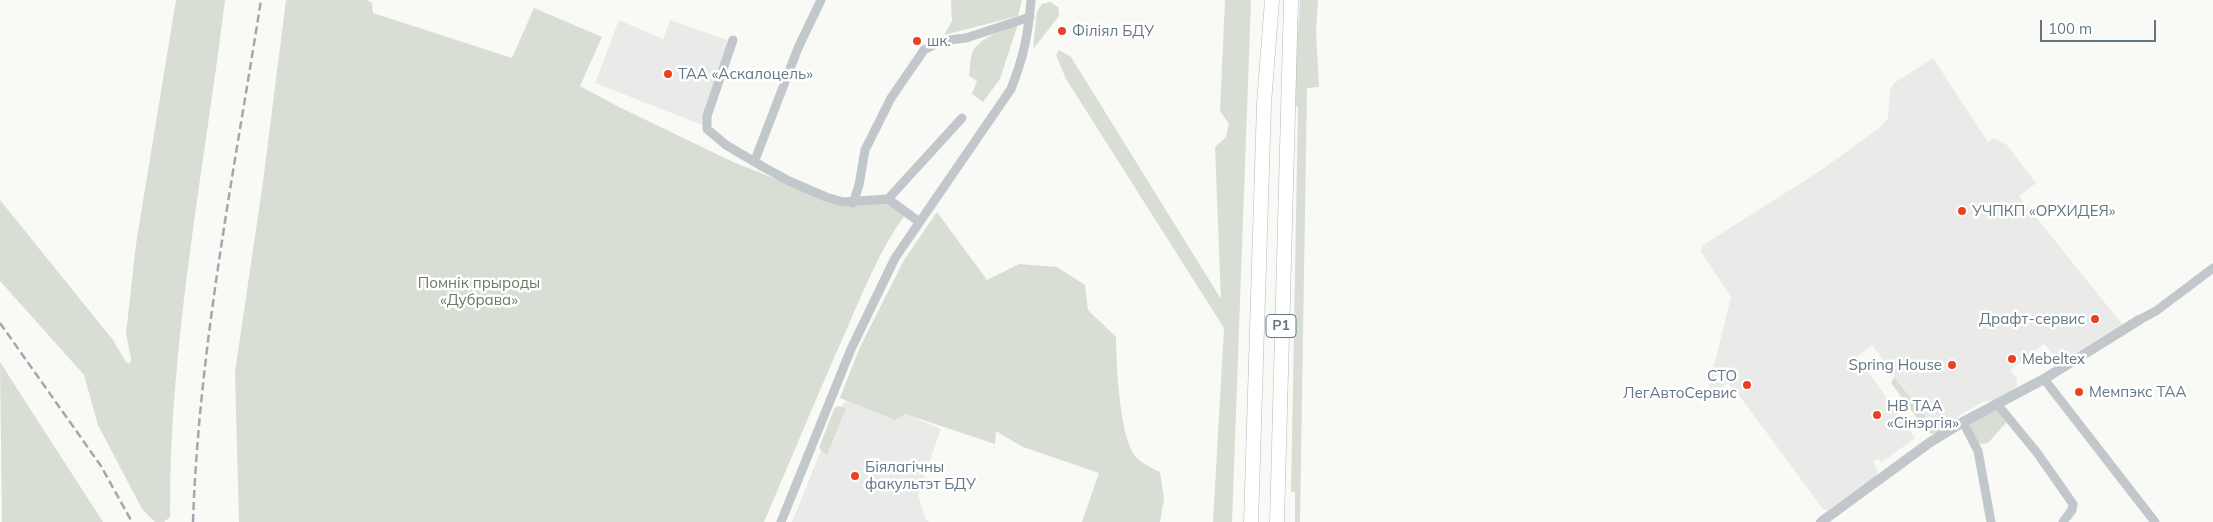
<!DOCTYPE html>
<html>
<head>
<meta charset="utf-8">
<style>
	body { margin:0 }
	#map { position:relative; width:2213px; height:522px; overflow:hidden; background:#f9f9f6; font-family:Mulish,sans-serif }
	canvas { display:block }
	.scale { position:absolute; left:2040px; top:20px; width:116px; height:22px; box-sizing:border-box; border:2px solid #627783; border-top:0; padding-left:6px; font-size:15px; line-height:18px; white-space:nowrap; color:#627783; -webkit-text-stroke:4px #fff; paint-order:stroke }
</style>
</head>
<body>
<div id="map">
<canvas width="2213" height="522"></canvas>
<div class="scale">100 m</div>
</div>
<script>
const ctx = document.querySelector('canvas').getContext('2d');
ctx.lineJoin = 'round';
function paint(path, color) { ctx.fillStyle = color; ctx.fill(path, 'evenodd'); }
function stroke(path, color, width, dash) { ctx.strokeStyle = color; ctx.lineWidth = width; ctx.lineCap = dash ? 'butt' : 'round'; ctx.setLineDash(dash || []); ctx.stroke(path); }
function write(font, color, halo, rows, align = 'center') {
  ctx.font = font + ' Mulish,sans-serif'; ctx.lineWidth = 5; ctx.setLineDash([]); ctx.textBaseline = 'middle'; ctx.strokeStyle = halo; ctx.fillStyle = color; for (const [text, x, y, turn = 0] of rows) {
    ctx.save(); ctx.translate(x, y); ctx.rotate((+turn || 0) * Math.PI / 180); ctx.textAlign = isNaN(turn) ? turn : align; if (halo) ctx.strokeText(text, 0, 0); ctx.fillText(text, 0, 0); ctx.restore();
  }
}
paint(new Path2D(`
	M619,20L663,39L670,20L727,40L729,44L702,125L595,83Z
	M1933,58L1988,142L1994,138L2007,145L2036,183L2019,196L2122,324L2060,362L2044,344L2010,370L2017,378V387L2001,399L1983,402L1936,429L1894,377L1895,375L1872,345L1857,356L1915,438L1881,463L1878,459L1873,462L1878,471L1876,477L1828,510L1823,509L1738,394L1737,395L1728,383L1711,394L1708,390L1731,297L1701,252L1703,245L1820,171L1879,128L1888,118L1890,90L1894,83Z
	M853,392L941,429L918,495L926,520L929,522H792L837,411Z`), '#eaeae9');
paint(new Path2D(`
	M176,0H225C204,171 169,343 170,517L164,522H155L142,509L98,425L84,375L0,281V200L113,340L126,362L130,364L131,358L126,334L136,244Z
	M286,0H367L372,3L373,13L512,58L534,8L602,37L580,86L619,107L733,162L839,204L887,201L905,215C880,249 865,288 848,326C819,391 792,457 764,522H239L235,372L263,182Z
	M951,0H1022L1018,16L944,35L952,21Z
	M1225,0H1251L1232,522H1213L1224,328L1066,79L1056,55L1059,50L1071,57L1221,299L1215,147L1226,137L1229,124L1220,111Z
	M1300,0H1318L1316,31L1319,87L1307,88L1300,522H1295V492H1291L1298,108L1293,100Z
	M1050,2L1058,7L1059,16L1033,49L1037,11L1042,4Z
	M1018,24L1000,79L983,102L972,94L977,81L969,76C970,68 970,57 973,51C981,38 1004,28 1018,24Z
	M937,212L987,280L1019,264L1057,267L1085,285L1088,310L1116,337C1116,361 1120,443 1137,458C1143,464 1152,468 1160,472L1164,499L1160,522H1082L1099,473L1023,447L996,431L995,444L905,414L895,420L840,398L860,347L904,260Z
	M0,362L103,522H2Z
	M1894,377L1936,429L1957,417L1958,420L1935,434L1928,433L1891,383Z
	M838,406L846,408L827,455L819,448L834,409Z
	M1994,410H1999L2006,423L1988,443L1981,444C1974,440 1969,432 1969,423Z`), '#d9ded5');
const trunk = new Path2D(`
	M1251,522L1264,104L1272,0
	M1277,522L1291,0`);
stroke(trunk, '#b4babd', 15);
stroke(new Path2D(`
	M733,40L707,116V129L726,145L765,168L789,181L826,197L843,202L888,199L918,221
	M755,160L798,48L821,0
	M888,199L962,118
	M853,203L859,185L865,150L891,98L924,50L941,41L966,38L1030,17
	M2139,320L2156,311L2213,268
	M2044,379L2155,522
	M1998,405L2038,454L2073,504L2072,510L2063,522
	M1963,422L1978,451L1991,522
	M781,522L851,349L895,258L1011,89C1024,56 1028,35 1031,0`), '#c1c7ca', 9);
stroke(new Path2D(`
	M1821,522L1929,443L1963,422L2044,379L2139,320`), '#c1c7ca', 10);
stroke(trunk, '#fff', 14);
stroke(new Path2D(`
	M0,323L101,466L132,522
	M193,522C199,346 234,173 261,0`), '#a0a9af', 2.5, [8, 4]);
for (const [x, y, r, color] of [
	[1062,31,5,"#ec4023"],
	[917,41,5,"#ec4023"],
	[668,74,5,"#ec4023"],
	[1962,211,5,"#ec4023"],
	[2095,319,5,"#ec4023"],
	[2012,359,5,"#ec4023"],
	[1952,365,5,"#ec4023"],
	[1747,385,5,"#ec4023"],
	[2079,392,5,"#ec4023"],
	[1877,415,5,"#ec4023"],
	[855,476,5,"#ec4023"]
]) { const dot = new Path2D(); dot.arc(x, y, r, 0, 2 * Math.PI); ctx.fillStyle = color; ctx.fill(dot); stroke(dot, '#fff', 2); }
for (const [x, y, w] of [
	[1281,326,30]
]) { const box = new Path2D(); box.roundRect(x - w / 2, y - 11.5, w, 23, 4); ctx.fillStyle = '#fff'; ctx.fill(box); stroke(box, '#627783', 1); }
write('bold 14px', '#627783', null, [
	["Р1",1281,326]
]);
write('15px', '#627783', '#fff', [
	["Філіял БДУ",1072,31],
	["шк.",927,41],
	["ТАА «Аскалоцель»",678,74],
	["УЧПКП «ОРХИДЕЯ»",1972,211],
	["Драфт-сервис",2085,319,"right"],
	["Mebeltex",2022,359],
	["Spring House",1942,365,"right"],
	["СТО",1737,376,"right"],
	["ЛегАвтоСервис",1737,393,"right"],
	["Мемпэкс ТАА",2089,392],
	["НВ ТАА",1887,406],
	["«Сінэргія»",1887,423],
	["Біялагічны",865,467],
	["факультэт БДУ",865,484]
], 'left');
write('15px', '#687a62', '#fff', [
	["Помнік прыроды",479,283],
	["«Дубрава»",479,300]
]);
</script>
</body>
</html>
